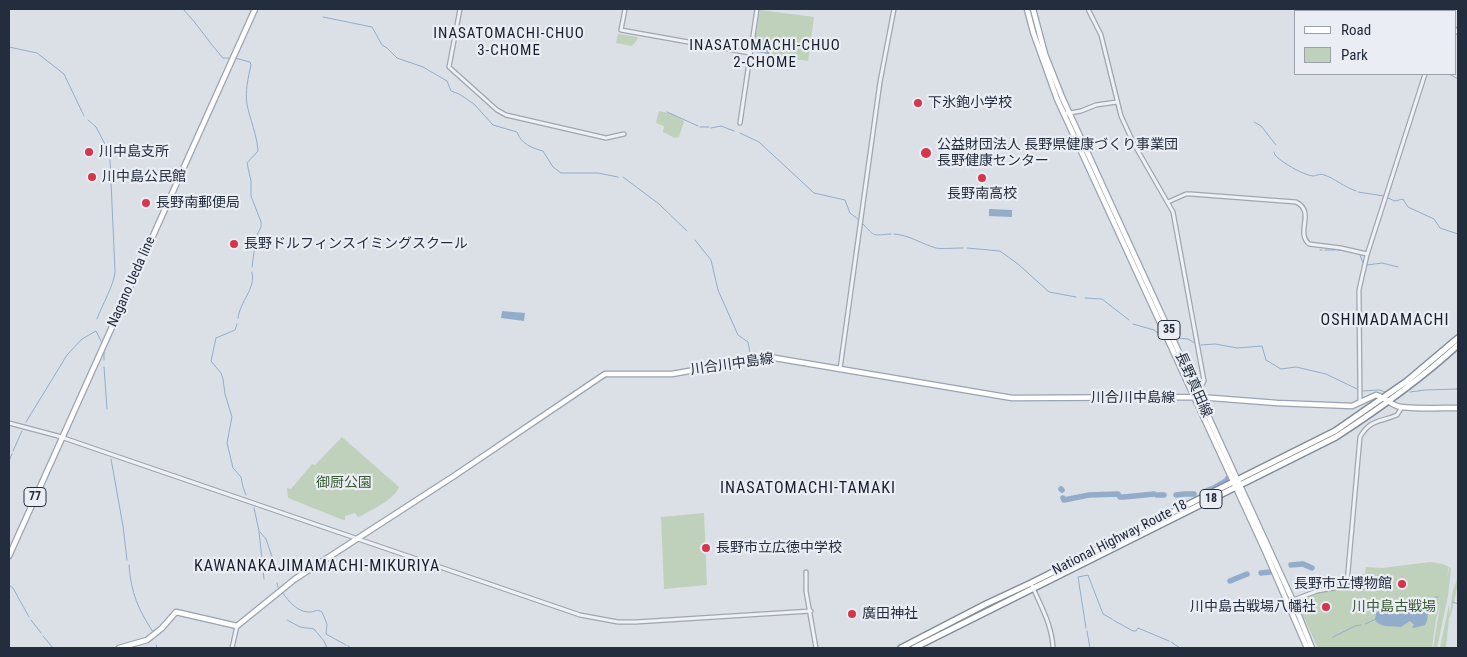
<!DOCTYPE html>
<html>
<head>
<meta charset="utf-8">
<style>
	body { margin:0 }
	#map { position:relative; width:1467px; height:657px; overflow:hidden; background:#dbdfe6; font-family:"Roboto Condensed",sans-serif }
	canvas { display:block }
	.frame { position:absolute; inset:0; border:10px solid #242d3d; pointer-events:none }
	.legend { position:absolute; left:1294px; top:10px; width:162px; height:65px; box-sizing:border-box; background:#eaeef4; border:1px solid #9ba1ab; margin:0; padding:6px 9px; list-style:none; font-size:15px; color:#242d3d }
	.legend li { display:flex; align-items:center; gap:10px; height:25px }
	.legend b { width:25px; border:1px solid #9ba1ab }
</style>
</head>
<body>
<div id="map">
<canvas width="1467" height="657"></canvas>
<div class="frame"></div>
<ul class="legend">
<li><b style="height:6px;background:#fff"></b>Road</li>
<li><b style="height:14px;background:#c0d1bb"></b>Park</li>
</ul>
</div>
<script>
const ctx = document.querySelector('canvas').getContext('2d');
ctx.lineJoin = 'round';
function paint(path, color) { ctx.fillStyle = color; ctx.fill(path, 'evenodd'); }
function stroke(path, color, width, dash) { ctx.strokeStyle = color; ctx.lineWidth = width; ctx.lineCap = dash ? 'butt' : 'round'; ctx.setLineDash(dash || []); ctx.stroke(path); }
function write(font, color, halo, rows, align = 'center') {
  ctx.font = font + ' "Roboto Condensed","Noto Sans JP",sans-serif'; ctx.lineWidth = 4.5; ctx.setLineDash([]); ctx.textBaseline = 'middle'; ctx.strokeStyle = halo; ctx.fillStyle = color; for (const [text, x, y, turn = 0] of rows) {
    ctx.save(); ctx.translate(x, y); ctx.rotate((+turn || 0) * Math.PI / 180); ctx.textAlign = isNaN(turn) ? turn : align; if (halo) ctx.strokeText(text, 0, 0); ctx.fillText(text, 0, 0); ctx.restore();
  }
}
paint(new Path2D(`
	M760,10L814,17L808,61L772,56L774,43L755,40Z
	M618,34L638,37L637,40L632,46L616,43Z
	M659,111L673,114L684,121L679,137L675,138L663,132L664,126L656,123Z
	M342,437L399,487C394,500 373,509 361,516L358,517L355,513L345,516V520H343L288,498L287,488L291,489L312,464L315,465Z
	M704,513L707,585L664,589L661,517Z
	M1430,562L1443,564L1449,567L1447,576L1450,567L1451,569L1448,596L1437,648H1433L1440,606L1436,619L1432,648H1318L1296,601L1320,591L1344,589L1348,584L1357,583L1358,574H1365L1366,567L1382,568Z
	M1458,576V585L1451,615L1449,618L1446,648H1440L1449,604L1450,616L1452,594Z`), '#c0d1bb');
paint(new Path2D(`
	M755,40L774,43L772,51H770L769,54L754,52Z
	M989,209L1012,210V217L989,216Z
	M502,311L525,313L524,321L501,318Z
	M1415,604C1427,606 1431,615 1425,625L1414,628L1412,627L1414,625L1410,621L1401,627C1392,626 1380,628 1375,620L1376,613L1381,610L1396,614Z`), '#93acc9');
stroke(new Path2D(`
	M183,9C198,24 208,42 223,58H229
	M1435,9L1436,11
	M323,17L372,27L382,45L387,48L397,58L423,67L447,81L451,91L459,94L474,104L493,125L517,132C521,144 532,148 543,151L553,167L561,173H598L618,177
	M9,47L37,53L64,74L84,116
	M235,58L250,62L251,65C248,78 245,91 247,104C250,120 257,135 258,151L247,163L251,181V196L261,222V227L256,237L252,267
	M1449,74L1458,79
	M667,112L698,126
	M88,120L96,127L106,146
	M1254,122L1261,126L1276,145
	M700,127H709
	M711,128L721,126L734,131
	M740,133L759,142L814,193L845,200L850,213L858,219
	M1274,152L1275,155C1281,162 1303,175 1313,176C1316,176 1320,173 1324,175C1334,178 1344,187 1356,191
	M623,177L659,204L687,231
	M1358,192L1384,196
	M1388,198L1395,201L1403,199L1408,207L1434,219L1440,228L1458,234
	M1303,223V215
	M863,224C876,238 872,235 891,234
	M894,234C909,235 922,244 936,248C940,249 957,248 963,248
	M1304,239L1306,244
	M695,240L711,260L718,290L738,335L748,342L751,358
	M967,248L1000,251L1018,264L1049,292L1076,297
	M1320,250H1322
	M1325,250H1335
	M1337,250L1347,251
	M1360,255L1363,263
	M1367,265L1382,263L1398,267
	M1085,298L1102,299L1129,320
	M238,318C240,301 256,289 252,272
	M97,319C102,305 114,285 115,272L110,159L108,152
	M237,324L235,330L216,338L211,361L221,373L223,379L225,394L232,417L227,443L233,468L241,477L243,487L246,495
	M1133,324L1154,330L1162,336
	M1178,338L1188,339L1195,343
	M1201,345L1215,344L1237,348L1262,346L1266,360L1281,369L1296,367L1326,374L1357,389
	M104,360V351
	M104,367L107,409
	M1362,391L1379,390L1386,392
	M1410,392L1425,390L1458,389
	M26,422L67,355L82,339L96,331L102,343
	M13,451L22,431
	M111,459L123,526L127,560
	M9,461L12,454
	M254,508L259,531L264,579
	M260,532L266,539L276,568
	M129,565C131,593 138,609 153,632
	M277,583L278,587
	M9,585L13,588L29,617
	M282,592C289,602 298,613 311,612C316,611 317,609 322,612L327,624L326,634L346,645
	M1453,602L1458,604
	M1425,607L1435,597H1438
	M31,620L41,633
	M287,620L300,627L314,629L324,641L327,648
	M1113,620L1133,631H1136L1138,628L1169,641
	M1365,624L1376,619
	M1086,628L1078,577L1088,575L1103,614L1112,619
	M1087,631L1090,648
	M43,636L53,648
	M1333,637L1355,626L1361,625
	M1171,642L1180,648
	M156,645L157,648
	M348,646L351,648`), '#93acc9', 1);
stroke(new Path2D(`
	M1214,488L1226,481L1228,478
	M1061,489L1062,490
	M1204,492L1211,489
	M1185,494H1194
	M1157,495H1164
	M1176,495L1185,494
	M1063,498L1064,500L1089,495L1118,494L1120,497H1124L1154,494
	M1303,564L1312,568
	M1291,565L1302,564
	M1261,573L1270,572
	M1230,581L1247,574`), '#93acc9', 5.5);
const minor = new Path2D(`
	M460,9L449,67L497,110L506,115L606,138L624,134
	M625,9L621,30L750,53
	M1088,9L1101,35L1121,116L1134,144L1173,212L1204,381L1202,385L1195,388
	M1456,32L1458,29
	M1064,114L1081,111L1096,105L1117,102
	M740,123L757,9
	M1168,202L1186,194H1191L1296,202C1316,212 1295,232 1309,244L1341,248L1367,254
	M840,369L880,82L894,9
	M1360,403L1359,290L1367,255L1425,74
	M9,423L58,436L116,456L580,615L618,622H636L811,611
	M806,572V591L816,648
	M1031,583C1040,605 1052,624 1053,648
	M1288,602L1317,591L1345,586L1347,583L1360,437C1370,419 1381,422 1397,415L1402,407
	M232,648L237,626`);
const major = new Path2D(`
	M1027,9L1033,32L1057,99L1266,553L1307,648
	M1033,9L1045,54L1062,97L1293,601L1312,648
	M9,556L255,9
	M119,648L147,640L162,628L176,612L237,626L295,579L454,476L605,374H672L769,357L1012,398L1199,397L1277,403L1352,406L1376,395C1385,397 1391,406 1401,407C1420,409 1440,408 1458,408`);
const highway = new Path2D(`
	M901,648L986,604L1031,583L1335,431L1407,381L1458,338
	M914,648L1336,437C1379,409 1420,380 1458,345`);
stroke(minor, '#a0a6b0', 5.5);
stroke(major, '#99a3b2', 7);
stroke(highway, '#818c9d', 8);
stroke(minor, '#edf0f4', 3);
stroke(major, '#fff', 4.5);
stroke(highway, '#fff', 5);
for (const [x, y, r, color] of [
	[918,103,5,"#d5364b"],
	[89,152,5,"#d5364b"],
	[926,153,6,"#d5364b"],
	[92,177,5,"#d5364b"],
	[982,178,5,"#d5364b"],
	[146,203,5,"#d5364b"],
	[234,244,5,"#d5364b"],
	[706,548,5,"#d5364b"],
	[1402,584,5,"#d5364b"],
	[1326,607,5,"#d5364b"],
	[852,614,5,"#d5364b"]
]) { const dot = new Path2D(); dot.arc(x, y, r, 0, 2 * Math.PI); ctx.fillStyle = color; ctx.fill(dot); stroke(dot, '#eaeef4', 2); }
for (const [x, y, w] of [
	[1169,330,22],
	[35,497,22],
	[1211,499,22]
]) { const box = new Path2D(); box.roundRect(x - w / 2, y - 9.5, w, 19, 4); ctx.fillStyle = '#eaeef4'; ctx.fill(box); stroke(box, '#242d3d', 1); }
write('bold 12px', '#242d3d', null, [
	["35",1169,330],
	["77",35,497],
	["18",1211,499]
]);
write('14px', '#242d3d', '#eaeef4', [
	["下氷鉋小学校",928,103],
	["公益財団法人 長野県健康づくり事業団",937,145],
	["長野健康センター",937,161],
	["川中島支所",99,152],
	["川中島公民館",102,177],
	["長野南高校",982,194,"center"],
	["長野南郵便局",156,203],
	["長野ドルフィンスイミングスクール",244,244],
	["長野市立広徳中学校",716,548],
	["長野市立博物館",1392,584,"right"],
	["川中島古戦場八幡社",1316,607,"right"],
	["廣田神社",862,614]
], 'left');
write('14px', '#242d3d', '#eaeef4', [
	["Nagano Ueda line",132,282,-66],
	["川合川中島線",732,365,-8],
	["長野真田線",1193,385,66],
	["川合川中島線",1133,398],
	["National Highway Route 18",1120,538,-27]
]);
write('14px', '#385931', '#eaeef4', [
	["御厨公園",344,483],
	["川中島古戦場",1394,607]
]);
ctx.letterSpacing = '1px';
write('15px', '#171e2d', '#eaeef4', [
	["INASATOMACHI-CHUO",509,34],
	["3-CHOME",509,51],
	["INASATOMACHI-CHUO",765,46],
	["2-CHOME",765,63]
]);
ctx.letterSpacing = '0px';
ctx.letterSpacing = '1px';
write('16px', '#171e2d', '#eaeef4', [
	["OSHIMADAMACHI",1385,321],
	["INASATOMACHI-TAMAKI",808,489],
	["KAWANAKAJIMAMACHI-MIKURIYA",317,567]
]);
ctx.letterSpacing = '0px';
</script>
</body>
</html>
